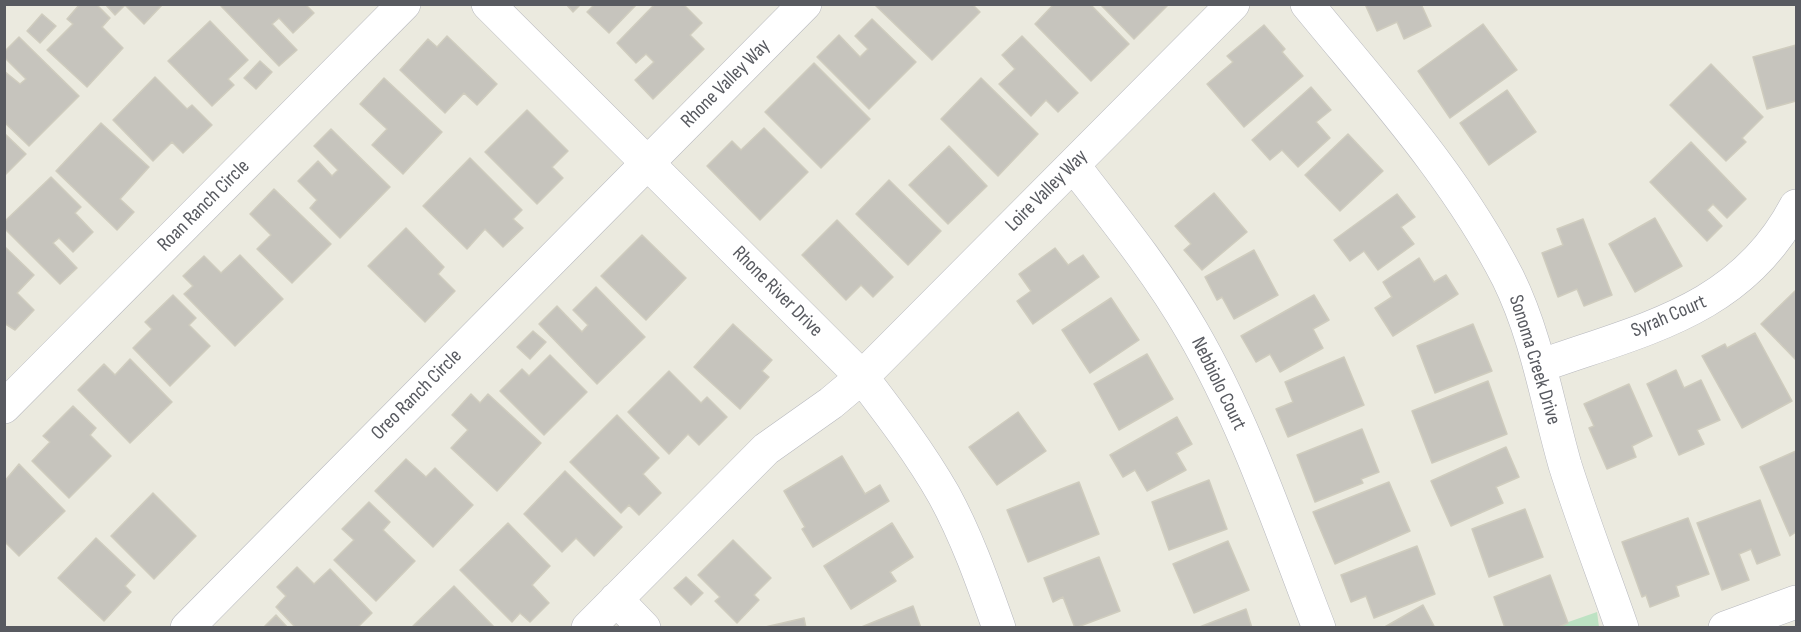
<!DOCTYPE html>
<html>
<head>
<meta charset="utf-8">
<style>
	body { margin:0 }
	#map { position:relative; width:1801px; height:632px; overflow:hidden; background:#ebeadf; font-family:"Sofia Sans Condensed",sans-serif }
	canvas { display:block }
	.frame { position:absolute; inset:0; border:6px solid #585a60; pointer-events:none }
</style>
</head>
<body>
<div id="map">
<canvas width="1801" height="632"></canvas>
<div class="frame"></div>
</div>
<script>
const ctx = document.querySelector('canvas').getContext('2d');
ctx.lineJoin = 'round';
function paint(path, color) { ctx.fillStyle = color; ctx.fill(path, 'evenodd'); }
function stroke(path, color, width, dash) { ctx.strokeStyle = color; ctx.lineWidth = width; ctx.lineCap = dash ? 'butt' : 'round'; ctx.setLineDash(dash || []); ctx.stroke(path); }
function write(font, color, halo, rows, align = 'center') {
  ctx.font = font + ' "Sofia Sans Condensed",sans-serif'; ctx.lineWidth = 6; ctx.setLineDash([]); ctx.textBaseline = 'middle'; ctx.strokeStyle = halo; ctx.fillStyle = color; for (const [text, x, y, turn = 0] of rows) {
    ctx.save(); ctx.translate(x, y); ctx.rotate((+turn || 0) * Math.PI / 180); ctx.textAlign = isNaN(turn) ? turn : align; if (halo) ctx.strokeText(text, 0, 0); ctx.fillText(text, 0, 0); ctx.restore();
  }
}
paint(new Path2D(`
	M1597,612L1599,627H1554Z`), '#bde2c3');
const building = new Path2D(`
	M80,4H96L110,18L102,27L123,48L87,87L47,50L73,24L67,19Z
	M105,4H163L144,24L125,5L115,15Z
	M223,4H305L314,13L293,33L279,18L272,24L297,50L279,66L221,6Z
	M566,4H581L573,12Z
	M595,4H637L609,33L587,12Z
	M655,4H683L702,23L690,35L704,49L653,99L635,80L654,62L646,54L636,63L617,43Z
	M972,4L980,12L932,60L875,5Z
	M1054,4H1090L1129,44L1091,81L1035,24Z
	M1100,4H1169L1134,39Z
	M1365,4H1421L1431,26L1404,39L1397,22L1377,31Z
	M42,14L56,26L40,43L27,31Z
	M872,19L916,62L869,109L817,57L839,35L860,57L868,49L855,36Z
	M210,21L248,60L228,79L234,85L212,106L168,61Z
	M1483,24L1517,70L1450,118L1418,71Z
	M1264,25L1285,49L1282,52L1303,76L1244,127L1207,84L1233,62L1227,56Z
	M447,36L497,84L477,105L464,93L445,113L400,70L428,39L437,47Z
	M1022,36L1078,93L1058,112L1046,100L1031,116L999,84L1015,69L1002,55Z
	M19,37L79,96L29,146L4,122V71L20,84L26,79L4,57V52Z
	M1796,45V101L1767,109L1753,57Z
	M260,61L272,72L256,89L244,78Z
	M814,63L870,119L821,168L765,112Z
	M1711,64L1763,117L1742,138L1746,142L1726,161L1670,105Z
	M155,77L187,109L192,105L212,125L183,153L172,142L153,161L113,120Z
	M384,78L442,132L403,174L372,145L387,129L360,104Z
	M981,78L1038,134L998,176L941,119Z
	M1311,87L1331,110L1316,122L1330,138L1298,167L1282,150L1270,160L1252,140Z
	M1507,90L1536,132L1489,165L1460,123Z
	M527,110L568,151L552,167L563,178L537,204L485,152Z
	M101,123L149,167L120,199L134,212L117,230L56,171Z
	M764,128L808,172L760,220L707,166L732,141L741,150Z
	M331,129L390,187L340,238L310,208L317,200L298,181L318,161L332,176L338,170L314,146Z
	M4,133L26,154L4,176Z
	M1348,134L1383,171L1340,211L1305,175Z
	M1691,142L1746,199L1727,218L1713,204L1707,210L1722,226L1707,241L1650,182Z
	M949,146L987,186L948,224L909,185Z
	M470,158L522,210L513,219L523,228L503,247L485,229L467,249L423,206Z
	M51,177L81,207L75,213L93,232L73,252L59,238L53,243L77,268L60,284L4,228V222Z
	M889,180L941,231L908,265L856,214Z
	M274,189L331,244L292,283L257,249L271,235L250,214Z
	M1214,193L1247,232L1202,270L1184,250L1191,244L1175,226Z
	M1397,194L1415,217L1401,227L1414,244L1378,270L1364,251L1350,261L1334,240Z
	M1655,218L1682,266L1635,292L1609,244Z
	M1583,219L1612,295L1584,306L1577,289L1558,297L1542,253L1563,245L1557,229Z
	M837,220L893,277L873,297L861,285L846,300L802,255Z
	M406,228L444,267L438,274L455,291L425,322L368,266Z
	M642,235L686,278L646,320L601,276Z
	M4,246L34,275L17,293L34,310L15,330L4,323Z
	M1055,248L1068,265L1083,255L1099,277L1033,324L1017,301L1031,291L1019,274Z
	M1254,250L1278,295L1234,319L1222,297L1217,300L1205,277Z
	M240,255L283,299L235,346L184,294L193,286L183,276L204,256L221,273Z
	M1419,258L1434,282L1446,275L1458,294L1393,336L1375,308L1392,297L1383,282Z
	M596,287L645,337L597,384L539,324L557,306L582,332L588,325L573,310Z
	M1796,290V360L1761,324Z
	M173,295L196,318L189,325L210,346L170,386L133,348L152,329L145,322Z
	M1314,295L1329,320L1313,329L1323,348L1280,372L1270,354L1256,362L1241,336Z
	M1111,298L1139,340L1090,373L1062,330Z
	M733,324L772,360L762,371L769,377L740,409L694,367Z
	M1473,324L1492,371L1435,393L1417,346Z
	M533,331L546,342L530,359L517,347Z
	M1755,333L1792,401L1742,428L1702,356L1725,344L1727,348Z
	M1147,354L1173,399L1119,430L1094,384Z
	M550,355L587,392L544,435L500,391L522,369L529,376Z
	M1344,357L1364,405L1288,437L1276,409L1293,402L1285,382Z
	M130,359L172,402L130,443L78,390L104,364L115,375Z
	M1676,370L1684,388L1701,380L1720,420L1697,430L1704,444L1679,455L1647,384Z
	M669,371L701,403L707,397L727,417L699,445L688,434L669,454L628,412Z
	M1488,381L1507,434L1432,463L1412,411Z
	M1629,384L1652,436L1632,446L1636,457L1607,469L1589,428L1594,426L1584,404Z
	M471,394L480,403L488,394L541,443L497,491L451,448L468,430L452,415Z
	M73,406L96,428L90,435L111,456L69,498L32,461L50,442L43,436Z
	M1018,412L1046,451L997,485L969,447Z
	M617,415L659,458L643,474L661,493L639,515L629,505L621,513L570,462Z
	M1177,417L1192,444L1176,453L1186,470L1147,491L1135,470L1123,477L1110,455Z
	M1362,429L1379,472L1361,479L1363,483L1315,502L1297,455Z
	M1506,447L1519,477L1496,487L1503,503L1451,526L1431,481Z
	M1796,451V532L1790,536L1760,467Z
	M842,456L865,494L880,485L889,501L813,547L802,529L805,527L784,491Z
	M406,459L426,477L435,468L473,505L433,547L375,491Z
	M19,464L65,511L19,556L4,541V482Z
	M565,471L622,527L594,556L576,538L562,552L524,514Z
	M1209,480L1227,529L1169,550L1152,502Z
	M1079,482L1099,534L1028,562L1007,510Z
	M1389,482L1410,531L1335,564L1313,512Z
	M153,493L196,536L154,579L111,536Z
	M1760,500L1780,555L1757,564L1751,549L1739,554L1749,580L1722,590L1697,523Z
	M369,502L390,522L383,530L415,561L376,601L334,560L354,540L342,529Z
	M1525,509L1543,557L1489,577L1472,529Z
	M1688,518L1709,574L1676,586L1679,596L1650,607L1646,595L1642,597L1622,542Z
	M508,523L550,566L532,585L549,603L530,622L520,613L512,622L460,570Z
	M892,523L913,557L890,572L896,581L851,609L824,566Z
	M96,538L135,575L125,586L131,592L104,621L58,578Z
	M733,540L771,578L754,595L759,600L737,623L715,601L720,597L698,575Z
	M1228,541L1249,590L1194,613L1173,564Z
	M1417,546L1435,594L1374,618L1366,596L1351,602L1341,575Z
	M1099,557L1120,611L1075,628L1063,597L1053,602L1044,578Z
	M297,567L314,584L330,569L372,613L357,628H296L276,607L286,596L277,587Z
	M1550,575L1568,623L1556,628H1505L1494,597Z
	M686,577L703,593L691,605L674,588Z
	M454,586L495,628H411Z
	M1423,605L1435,628H1383Z
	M913,606L921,628H859Z
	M1246,609L1252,628H1197Z
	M276,615L288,628H263Z
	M804,618L806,628H761Z`);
paint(building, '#c6c4bd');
stroke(building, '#cfccbe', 1.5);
const minor = new Path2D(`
	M488,4L862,377C891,415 920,453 944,495C967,537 983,583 999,628
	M1307,4C1379,92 1456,176 1508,278C1537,337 1547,402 1565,465C1582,519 1603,573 1622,628
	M1073,165C1115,219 1158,272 1192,331C1246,424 1280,528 1319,628
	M1540,366C1643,329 1741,311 1796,206
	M4,407L404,4
	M616,599L644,628
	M187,628L805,4
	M588,628L766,449L831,403L862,377L1233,4
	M1725,628L1796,602`);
stroke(minor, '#b7b8be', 34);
stroke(minor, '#fff', 33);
write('20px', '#585a60', '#fff', [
	["Rhone Valley Way",726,84,-45],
	["Loire Valley Way",1047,191,-45],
	["Roan Ranch Circle",204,206,-45],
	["Rhone River Drive",777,292,45],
	["Syrah Court",1669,317,-23],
	["Sonoma Creek Drive",1534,360,73],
	["Nebbiolo Court",1218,384,64],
	["Oreo Ranch Circle",417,395,-45]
]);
</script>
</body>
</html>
